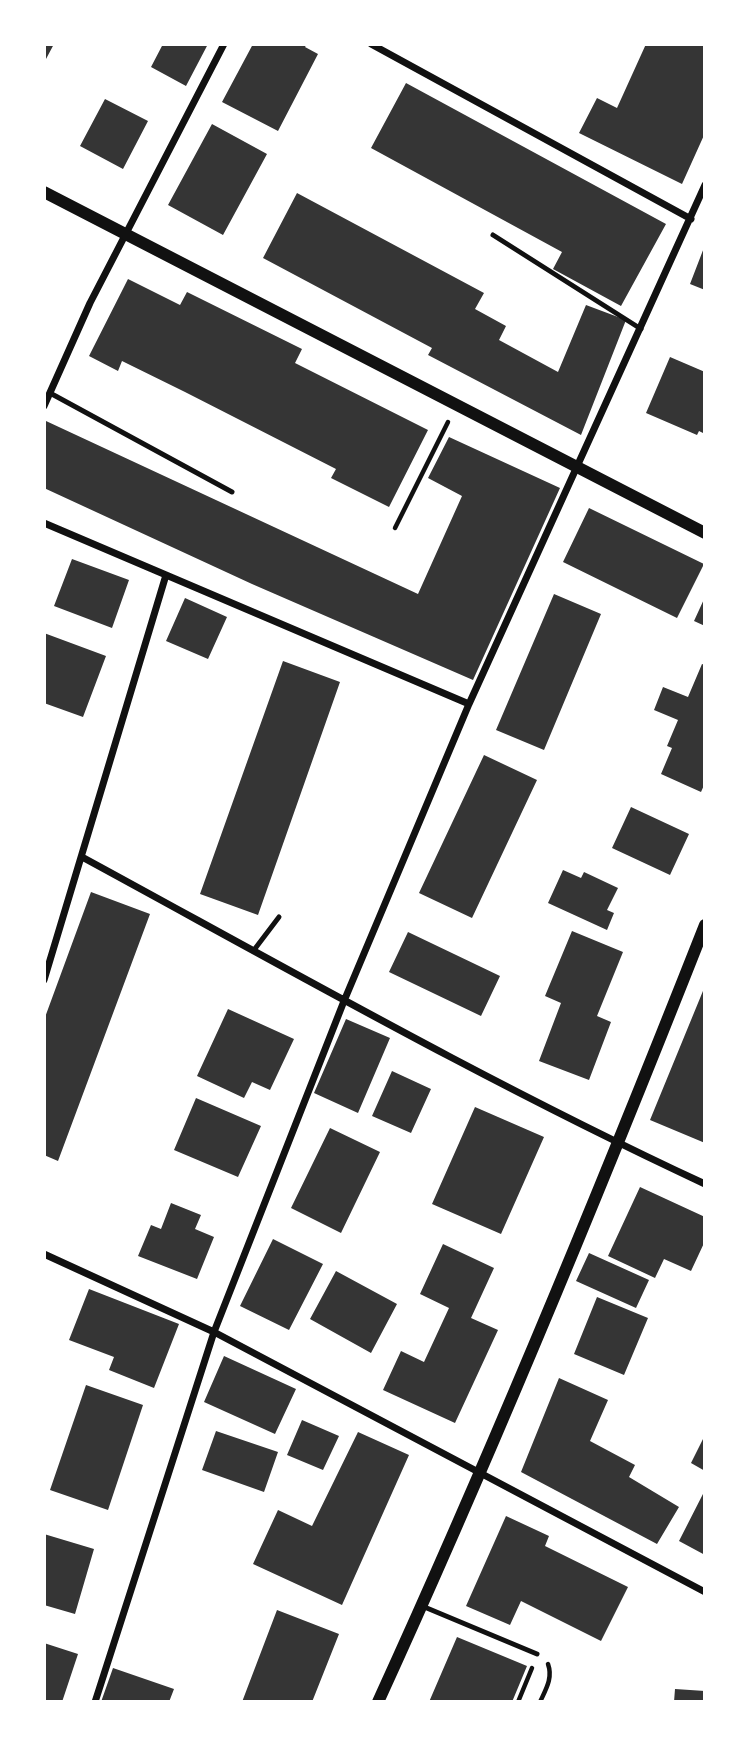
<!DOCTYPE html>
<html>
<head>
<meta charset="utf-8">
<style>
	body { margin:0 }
	#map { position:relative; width:749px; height:1746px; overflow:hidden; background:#fff; font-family:"Roboto Condensed",sans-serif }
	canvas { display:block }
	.frame { position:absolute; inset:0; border:46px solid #fff; pointer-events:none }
</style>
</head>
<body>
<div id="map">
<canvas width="749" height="1746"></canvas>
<div class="frame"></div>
</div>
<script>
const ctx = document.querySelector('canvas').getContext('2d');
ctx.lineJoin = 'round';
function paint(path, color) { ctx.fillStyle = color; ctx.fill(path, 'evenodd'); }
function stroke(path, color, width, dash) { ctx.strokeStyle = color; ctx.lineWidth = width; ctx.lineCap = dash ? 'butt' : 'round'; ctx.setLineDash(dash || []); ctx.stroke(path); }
paint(new Path2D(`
	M44,44H54L46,59L44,58Z
	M163,44H208L186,86L151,67Z
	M253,44H307L305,47L318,54L278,131L222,102Z
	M646,44H705V133L682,184L579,133L597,98L617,108Z
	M406,83L666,224L621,306L553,269L562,252L371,148Z
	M105,99L148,121L123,169L80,146Z
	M212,124L267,154L223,235L168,205Z
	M297,193L484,293L475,309L506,326L499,340L558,372L586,305L626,320L581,435L428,355L432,348L263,258Z
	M705,245V290L690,284Z
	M128,279L180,305L187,292L302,349L295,363L428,430L389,507L331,478L336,469L185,392L122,361L118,371L89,356Z
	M670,357L705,372V434L699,431L697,435L646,413Z
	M46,421L418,594L462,496L428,478L449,437L560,488L473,680L252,584L44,488V426Z
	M589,508L704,564L677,618L563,562Z
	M72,559L129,580L112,628L54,606Z
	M554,594L601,614L544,750L496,730Z
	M705,597V626L694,621Z
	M185,598L227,617L208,659L166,641Z
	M44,633L106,656L83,717L44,703Z
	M283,661L340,682L258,915L200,894Z
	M702,664L705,665V783L701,792L661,774L672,748L667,746L678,720L654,710L663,687L688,697Z
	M484,755L537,780L472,918L419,893Z
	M631,807L689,834L670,875L612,848Z
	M563,870L581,878L584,872L618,888L607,910L614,913L607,930L548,903Z
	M91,892L150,914L58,1161L44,1155V1020Z
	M572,931L623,952L597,1016L611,1022L589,1080L539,1061L561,1003L545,996Z
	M408,932L500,976L481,1016L389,972Z
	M705,986V1143L650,1120Z
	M228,1009L294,1039L270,1090L252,1082L244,1098L197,1076Z
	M346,1019L390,1038L358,1113L314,1093Z
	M392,1071L431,1089L411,1133L372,1116Z
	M196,1098L261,1126L238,1177L174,1150Z
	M475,1107L544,1137L501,1234L432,1204Z
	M330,1128L380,1152L341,1233L291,1208Z
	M640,1187L705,1217V1241L691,1271L664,1259L655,1278L608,1256Z
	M171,1203L201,1215L195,1229L214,1237L197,1279L138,1256L151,1225L161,1229Z
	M273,1239L323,1264L289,1330L240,1306Z
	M443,1244L494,1268L471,1318L498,1330L455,1423L383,1390L401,1351L424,1362L449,1308L420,1294Z
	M589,1253L649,1280L636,1308L576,1281Z
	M336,1271L397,1304L371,1353L310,1319Z
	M89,1289L179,1324L154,1388L109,1370L114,1357L69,1340Z
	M597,1297L648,1318L624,1375L574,1354Z
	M224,1356L296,1389L275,1434L204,1402Z
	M559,1378L608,1400L590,1441L635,1465L629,1477L679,1507L657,1544L521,1472Z
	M86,1385L143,1405L108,1510L50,1490Z
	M302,1420L339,1436L323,1470L287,1455Z
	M216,1431L278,1452L264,1492L202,1470Z
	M358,1432L409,1455L342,1605L253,1564L278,1510L312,1526Z
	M705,1435V1471L691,1463Z
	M705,1490V1555L679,1541Z
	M506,1516L549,1536L545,1546L628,1587L601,1641L521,1601L510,1625L466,1606Z
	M44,1534L94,1549L75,1614L44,1605Z
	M277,1610L339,1634L312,1702H242Z
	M457,1637L527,1666L512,1702H429Z
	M44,1643L78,1654L62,1702H44Z
	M113,1668L174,1689L169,1702H101Z
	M675,1689L705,1691V1702H674Z`), '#353535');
stroke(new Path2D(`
	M395,528L448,422
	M518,1702L532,1668
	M540,1702C546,1689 553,1678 548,1664`), '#111', 4.5);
stroke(new Path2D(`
	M493,235L641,329
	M50,393L232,492
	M254,950L279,917
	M422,1606L537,1654`), '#111', 5);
stroke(new Path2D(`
	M371,44L691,219
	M44,406L90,303L224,44
	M44,523L469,704
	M82,857C288,969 492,1085 705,1184
	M44,980L166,575
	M44,1254L214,1332L705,1592
	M95,1702L214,1332L344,1001L469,704L705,185`), '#111', 7);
stroke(new Path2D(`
	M44,192L705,533
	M378,1702C495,1446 602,1186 705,925`), '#111', 12);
</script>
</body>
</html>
